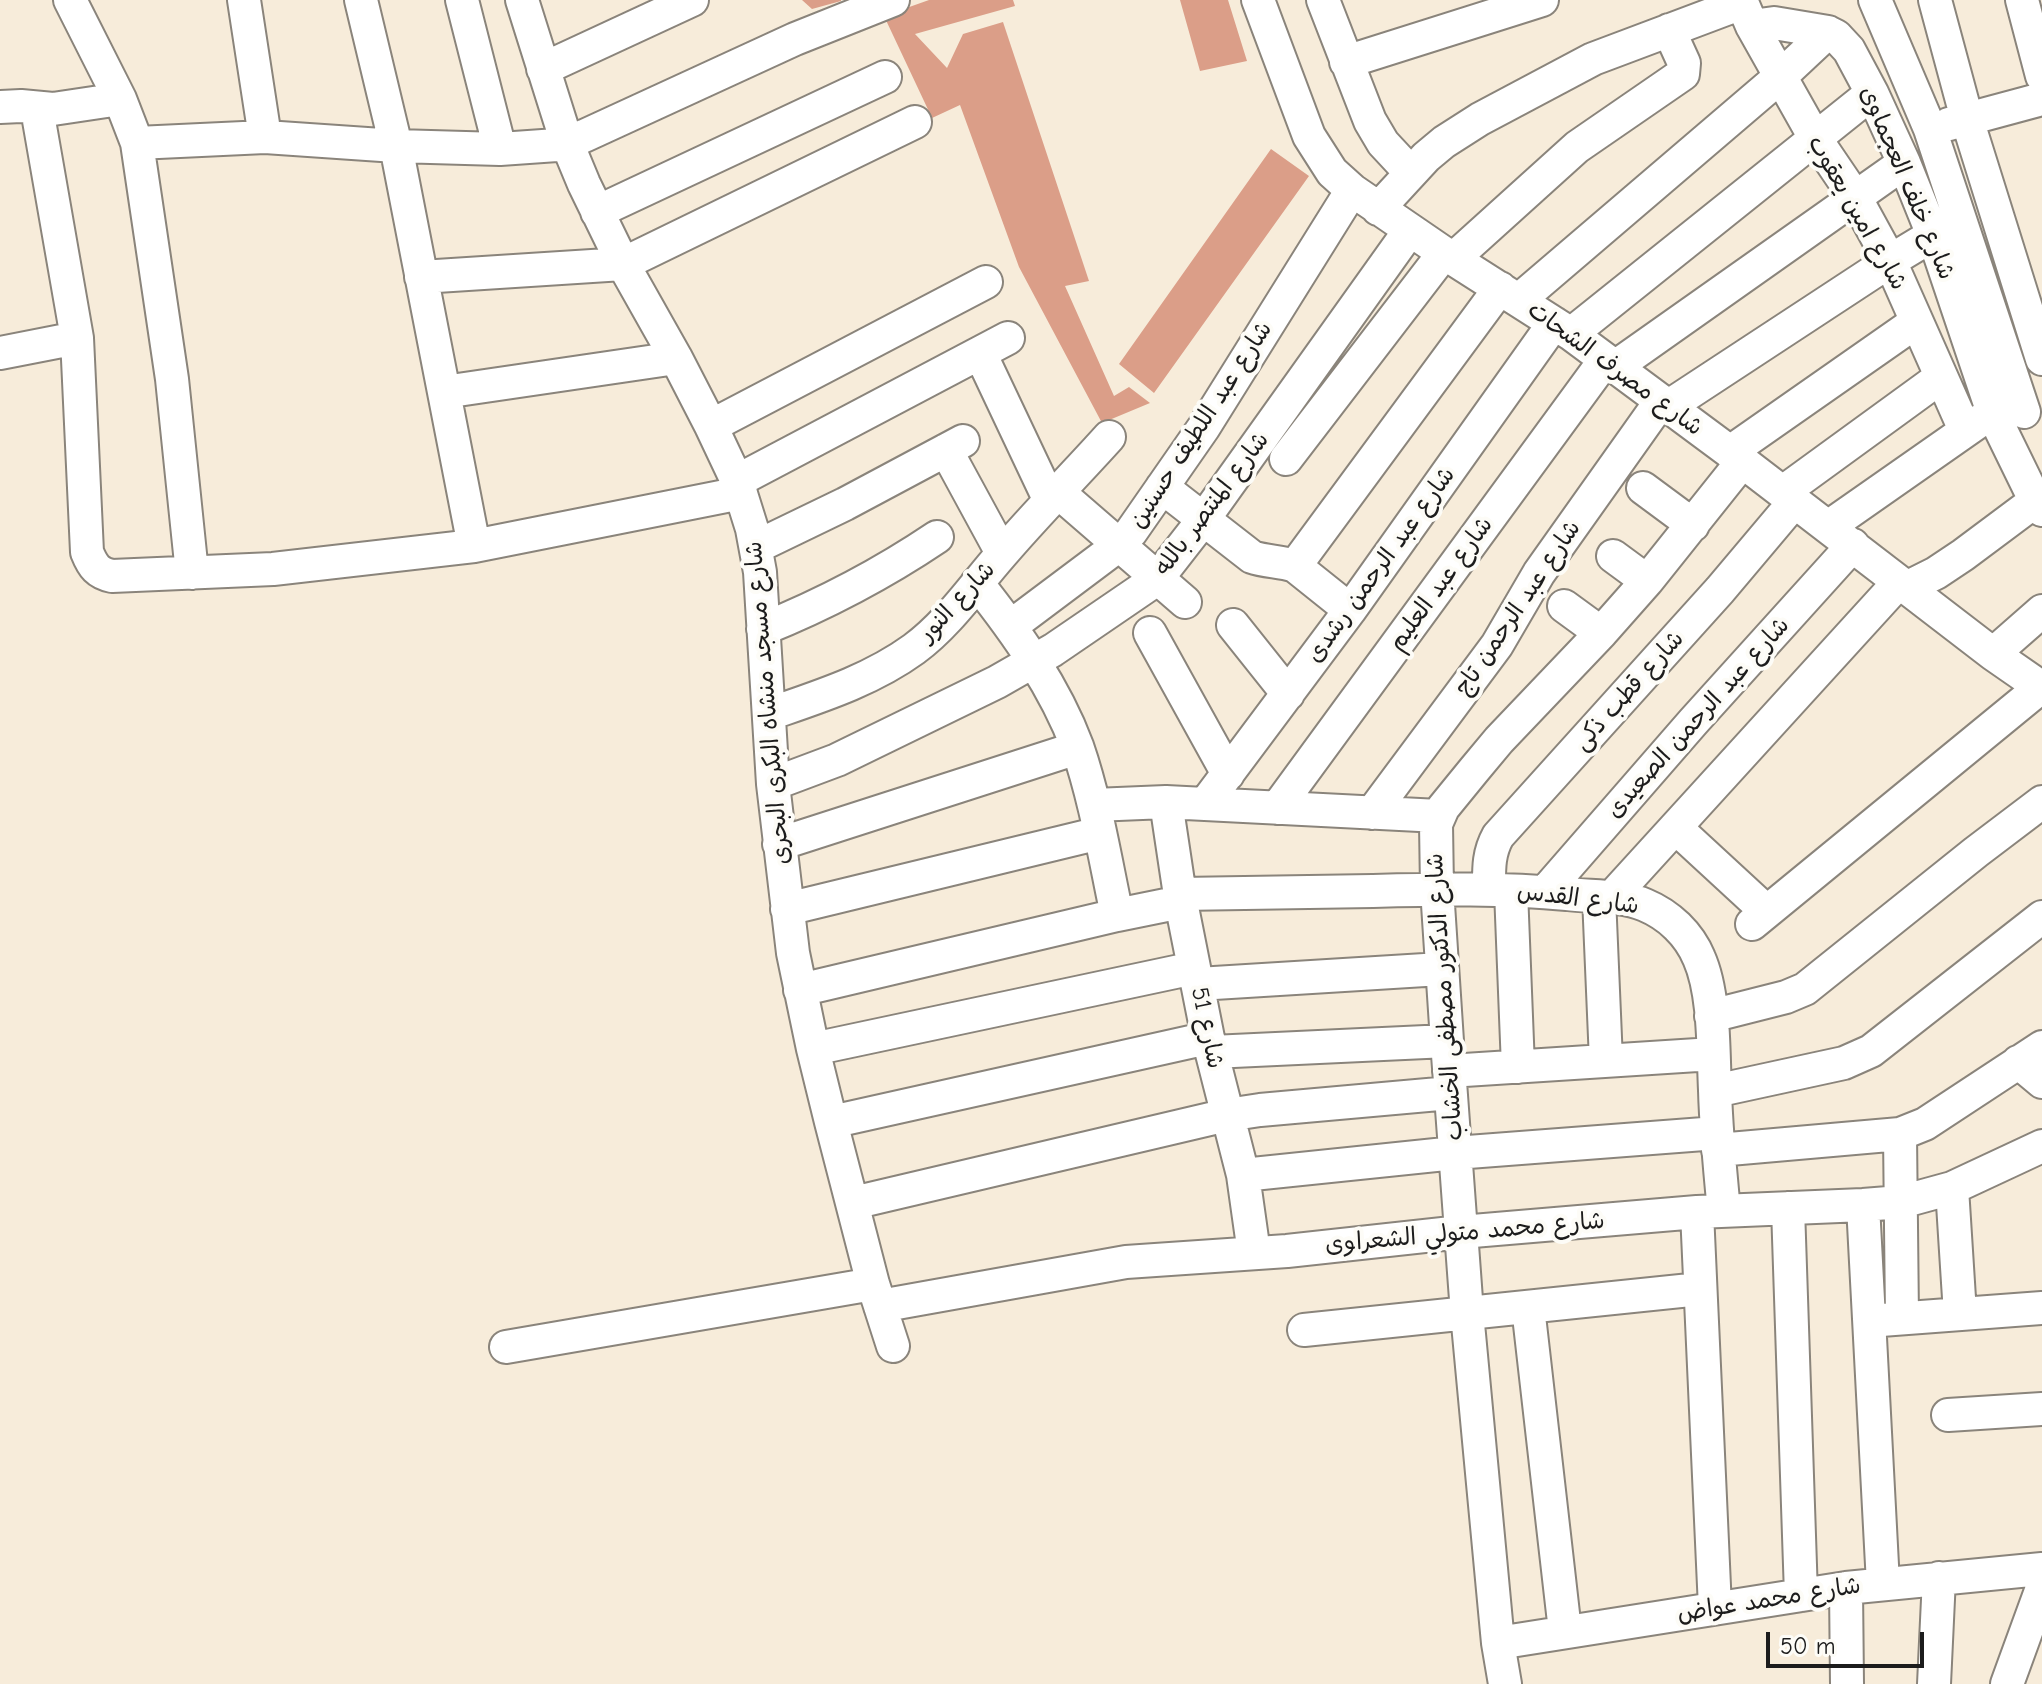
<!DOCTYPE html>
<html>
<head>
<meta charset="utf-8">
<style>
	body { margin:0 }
	#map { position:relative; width:2042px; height:1684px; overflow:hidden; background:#f7ecda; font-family:"Comic Neue",sans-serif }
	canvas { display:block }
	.scale { position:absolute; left:1766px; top:1632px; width:158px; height:36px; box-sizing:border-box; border:4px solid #1c1c1c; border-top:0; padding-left:10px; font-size:24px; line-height:28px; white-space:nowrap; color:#1c1c1c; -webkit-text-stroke:6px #fdfcf7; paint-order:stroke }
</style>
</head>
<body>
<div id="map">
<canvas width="2042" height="1684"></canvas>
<div class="scale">50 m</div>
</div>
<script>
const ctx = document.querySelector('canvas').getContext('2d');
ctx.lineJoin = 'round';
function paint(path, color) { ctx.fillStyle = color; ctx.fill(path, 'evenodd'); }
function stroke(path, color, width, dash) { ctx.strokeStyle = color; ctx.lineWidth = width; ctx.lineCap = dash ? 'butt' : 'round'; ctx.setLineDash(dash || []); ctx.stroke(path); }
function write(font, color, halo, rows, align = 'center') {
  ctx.font = font + ' "Comic Neue","Playpen Sans Arabic",sans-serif'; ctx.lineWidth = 8; ctx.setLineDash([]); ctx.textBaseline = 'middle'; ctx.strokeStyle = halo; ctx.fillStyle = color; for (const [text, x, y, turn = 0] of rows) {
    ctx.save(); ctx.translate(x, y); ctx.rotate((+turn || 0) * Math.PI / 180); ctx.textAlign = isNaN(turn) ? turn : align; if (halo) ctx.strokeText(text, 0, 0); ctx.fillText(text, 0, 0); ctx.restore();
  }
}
paint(new Path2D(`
	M802,0H841V1L812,9Z
	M929,0H1013L1015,6L915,34L947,68L963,34L1003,22L1089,281L1065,286L1114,396L1129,387L1150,403L1102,423L1019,267L960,105L932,118L884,16Z
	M1180,0H1228L1247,61L1200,71Z
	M1271,149L1309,176L1154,393L1119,364Z`), '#db9e88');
const minor = new Path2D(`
	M70,0L120,99L137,143L172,379L192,573
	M244,0L265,137
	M361,0L396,146L474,546
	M462,0L500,149
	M522,0L567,143L584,184L623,264L676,358L711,426L737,481L752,529L760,572L773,784L793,953L813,1049L831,1122L873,1284L893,1346
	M1258,0L1309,136L1332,172L1352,190L1444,253L1571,334L1730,452L1993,654L2042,688
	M1323,0L1370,121L1383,143L1410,172
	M1741,0L1752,26L1815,138L1855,197L1890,261L1965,430
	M1875,0L1930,129L2024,412
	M1935,0L1967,119L2042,359
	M2022,0L2042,76
	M1752,26L1774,23L1828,32L1836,36L1849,50L1872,93L1904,163L1933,235L1994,416L2035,500L2042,510
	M1346,62L1542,0
	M543,69L692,0
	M0,107L21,106L53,109L120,99
	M37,109L77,338L87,552C93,567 98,573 112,576L273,569L474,546L741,493
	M1949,124L2042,99
	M137,143L265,137L396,146L500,149L557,145L584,136L795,39L893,0
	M1378,209L1426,157L1444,142L1480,119L1593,59L1742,3
	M597,212L885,77
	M1453,259L1577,147L1683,74L1684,63L1669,30
	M421,277L623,264L915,122
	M1519,300L1781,76L1828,32
	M1571,334L1872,93
	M0,353L77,338
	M980,353L1050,501
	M1615,367L1904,163
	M444,392L676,358
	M1669,406L1890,261L1933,235
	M711,426L986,282
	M946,450L1002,553
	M1730,452L1916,322
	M1286,459L1444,253
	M737,481L1008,338
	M1162,487L1252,557C1266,562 1281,561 1295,566L1350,610
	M1643,488L1693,525
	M1058,492L1185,602
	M1783,492L1941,377
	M1828,527L1981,420
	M756,547L845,504L963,441
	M1613,556L1647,581
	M1295,566L1500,288
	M977,583C1016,632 1055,687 1077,746C1096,801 1105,859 1117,915
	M1906,588L1936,573L1963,555L2042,496
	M1564,606L1601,633
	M1233,625L1288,694
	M1011,626L1111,551L1131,532L1204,427L1352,190
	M763,629C825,604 882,574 937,537
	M1150,633L1228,774
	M1993,654L2042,611
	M769,714C818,697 870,681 914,649C948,624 973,587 1001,555C1035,515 1073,477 1109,437
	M773,784L837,760L997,682L1053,650L1157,579L1203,520L1410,230
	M1166,802L1181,902L1208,1038L1243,1175L1254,1253
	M1205,804L1350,610L1554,323
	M1094,805L1166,802L1439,816
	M1277,808L1605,360
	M1372,813L1497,645L1539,573L1661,401
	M1676,828L1766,911
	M779,844L1077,748
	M1489,890C1489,870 1488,854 1498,836L1720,590L1795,501
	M1511,891L1518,1067
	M1545,892L1693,722L1853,545
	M1180,894C1244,893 1309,892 1373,891C1438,889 1503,888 1567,894C1592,897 1621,895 1645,905C1669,915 1689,934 1699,958C1715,994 1713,1051 1715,1090C1716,1130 1720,1170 1724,1211
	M1599,897L1606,1061
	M1611,898L1899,582
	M787,909L1100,833
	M1752,924L2041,687
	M1198,984L1441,969
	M800,990L1117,915L1181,902
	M1711,1016L1786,997L1805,989L1976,852L2042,802
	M813,1049L1194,968
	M1212,1052L1447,1041
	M2018,1062L2042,1082
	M1449,1071L1713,1054
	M1715,1091L1844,1063L1871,1051L2042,917
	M831,1122L1208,1038
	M1900,1134L1902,1318
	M1718,1150L1900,1134L1925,1124L2042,1047
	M1243,1175L1455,1153L1717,1133
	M1952,1188L1960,1314
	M853,1203L1227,1115L1260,1110L1450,1093
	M1863,1205L1883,1584
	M1788,1208L1801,1595
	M1697,1212L1715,1608
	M880,1306L1126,1262L1287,1251L1461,1232L1697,1212L1863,1205L1901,1202L1952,1188L2042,1146
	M1528,1307L1565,1631
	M1881,1320L2042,1308
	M1304,1330L1700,1289
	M506,1347L873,1284
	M1948,1415L2042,1409
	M1846,1588L1847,1684
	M1498,1643L1846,1588L2042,1569
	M1505,1684L1498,1643L1467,1313L1447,1041L1437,889L1436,824L1443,808L1474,770L1499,740L1601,633L1647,581L1742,462
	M1934,1684L1939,1578
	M2007,1684L2042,1588`);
stroke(minor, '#8a847b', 36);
stroke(minor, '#fff', 32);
write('24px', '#1c1c1c', '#fdfcf7', [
	["شارع خلف العجماوى",1907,183,67],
	["شارع امين يعقوب",1857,213,60],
	["شارع مصرف الشحات",1615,369,36],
	["شارع عبد اللطيف حسنين",1201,425,-57],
	["شارع المنتصر بالله",1212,504,-53],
	["شارع عبد الرحمن رشدى",1381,565,-54],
	["شارع عبد العليم",1441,584,-54],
	["شارع النور",957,602,-47],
	["شارع عبد الرحمن تاج",1518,608,-56],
	["شارع قطب ذكى",1629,691,-48],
	["شارع مسجد منشاه البكرى البحرى",768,703,-95],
	["شارع عبد الرحمن الصعيدى",1698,718,-48],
	["شارع القدس",1578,899,7],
	["شارع الدكتور مصطفى الخشاب",1445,997,-94],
	["شارع 51",1207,1028,78],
	["شارع محمد متولي الشعراوى",1465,1233,-5],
	["شارع محمد عواض",1769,1600,-9]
]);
</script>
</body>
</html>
